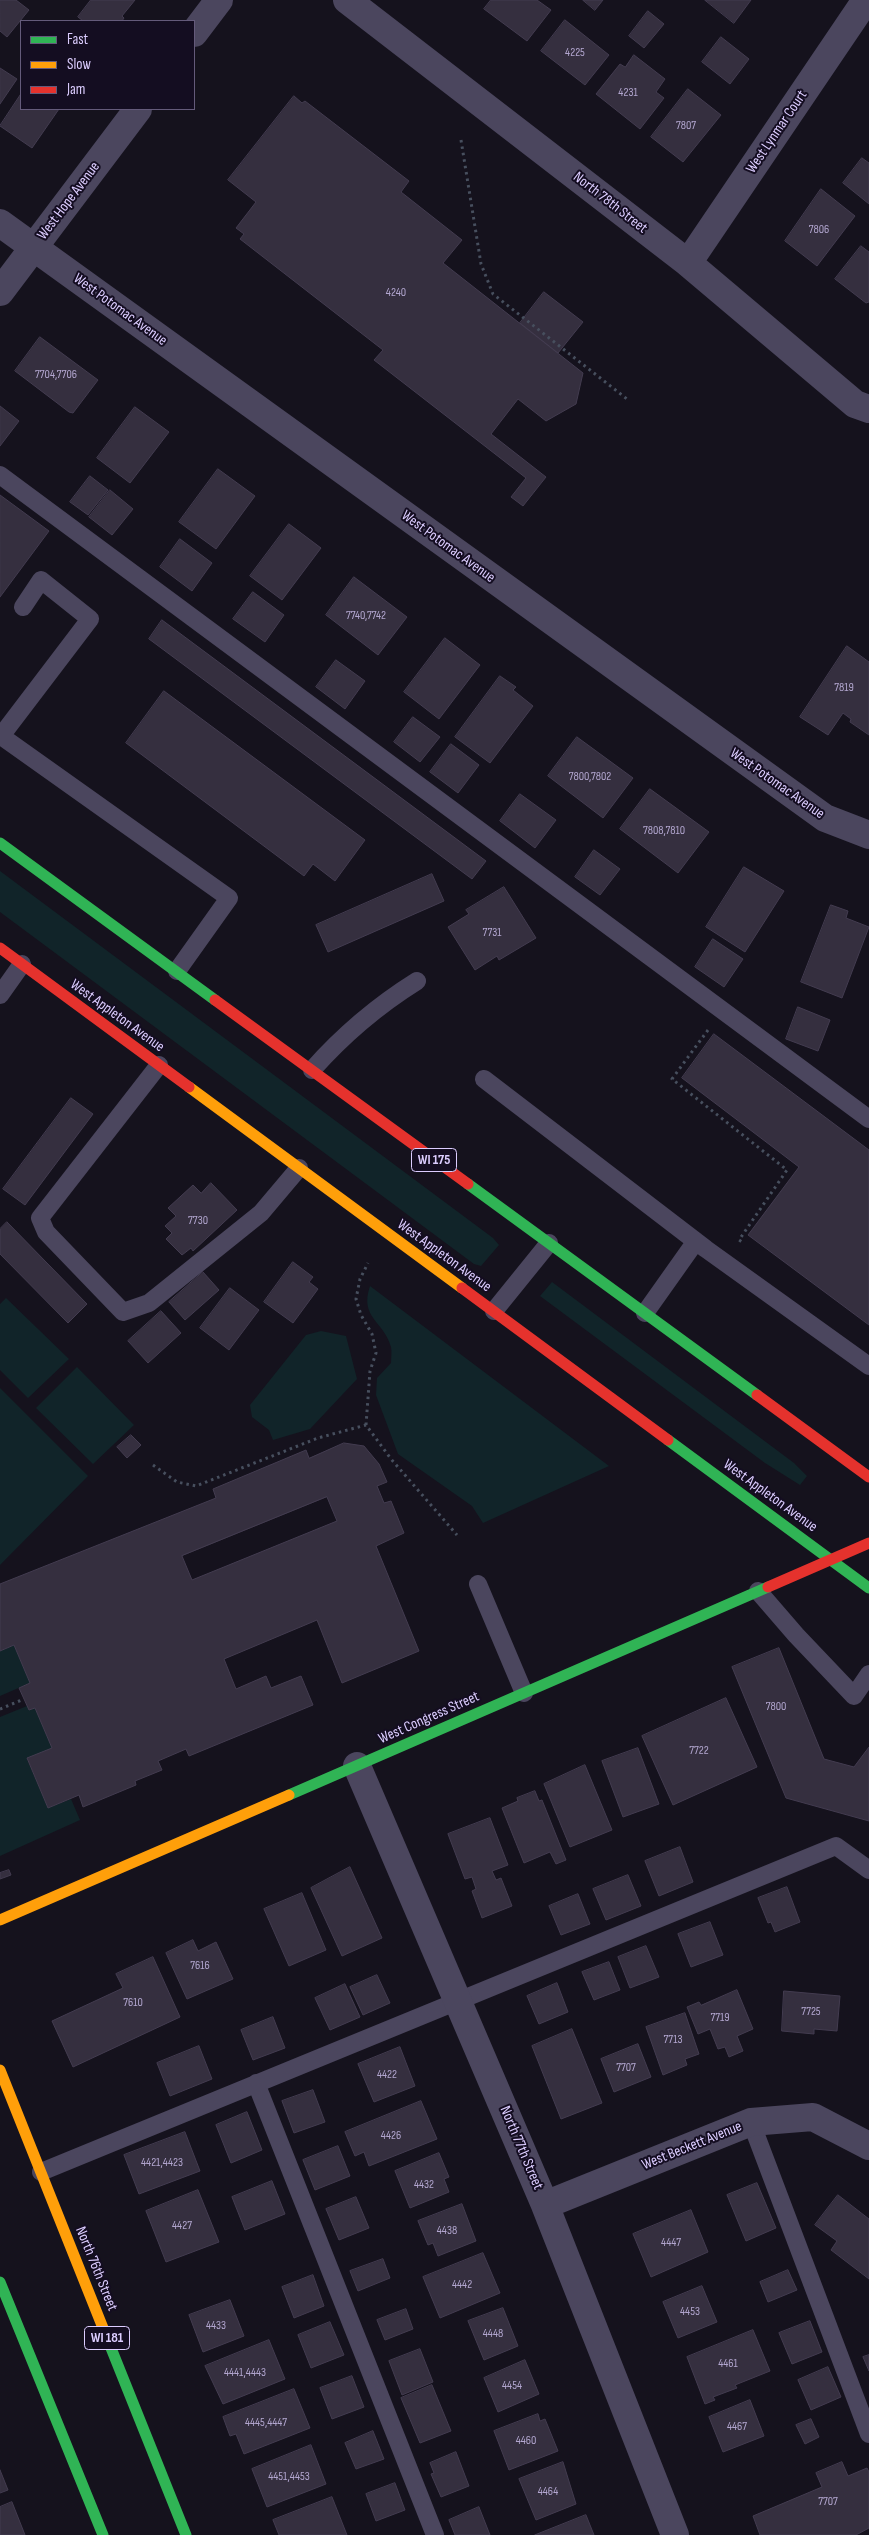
<!DOCTYPE html>
<html>
<head>
<meta charset="utf-8">
<style>
	body { margin:0 }
	#map { position:relative; width:869px; height:2535px; overflow:hidden; background:#15121d; font-family:"Sofia Sans Condensed",sans-serif }
	canvas { display:block }
	.legend { position:absolute; left:20px; top:20px; width:175px; height:90px; box-sizing:border-box; background:#140d21; border:1px solid #645a7a; margin:0; padding:6px 9px; list-style:none; font-size:15px; color:#dccdff }
	.legend li { display:flex; align-items:center; gap:10px; height:25px }
	.legend b { width:25px; border:1px solid #645a7a }
</style>
</head>
<body>
<div id="map">
<canvas width="869" height="2535"></canvas>
<ul class="legend">
<li><b style="height:6px;background:#30b455"></b>Fast</li>
<li><b style="height:6px;background:#ff9f0a"></b>Slow</li>
<li><b style="height:6px;background:#e5322d"></b>Jam</li>
</ul>
</div>
<script>
const ctx = document.querySelector('canvas').getContext('2d');
ctx.lineJoin = 'round';
function paint(path, color) { ctx.fillStyle = color; ctx.fill(path, 'evenodd'); }
function stroke(path, color, width, dash) { ctx.strokeStyle = color; ctx.lineWidth = width; ctx.lineCap = dash ? 'butt' : 'round'; ctx.setLineDash(dash || []); ctx.stroke(path); }
function write(font, color, halo, rows, align = 'center') {
  ctx.font = font + ' "Sofia Sans Condensed",sans-serif'; ctx.lineWidth = 4; ctx.setLineDash([]); ctx.textBaseline = 'middle'; ctx.strokeStyle = halo; ctx.fillStyle = color; for (const [text, x, y, turn = 0] of rows) {
    ctx.save(); ctx.translate(x, y); ctx.rotate((+turn || 0) * Math.PI / 180); ctx.textAlign = isNaN(turn) ? turn : align; if (halo) ctx.strokeText(text, 0, 0); ctx.fillText(text, 0, 0); ctx.restore();
  }
}
paint(new Path2D(`
	M0,871L493,1238L499,1245L481,1266L474,1264L0,912Z
	M552,1282L794,1463L807,1476L800,1485L765,1463L540,1296Z
	M370,1286L609,1466L483,1523L472,1506L398,1454L376,1395L377,1378L391,1363C391,1358 392,1352 391,1347C384,1321 359,1318 370,1286Z
	M6,1298L69,1359L28,1398L0,1370V1304Z
	M321,1331L346,1336L357,1379L310,1429L273,1440L269,1430L252,1417L250,1405L306,1335Z
	M77,1367L134,1425L93,1464L36,1408Z
	M0,1388L88,1476L0,1565Z
	M14,1645L30,1683L0,1696V1651Z
	M27,1706L29,1710L35,1708L52,1748L27,1759L48,1808L71,1799L80,1820L0,1856V1717Z`), '#112429');
const building = new Path2D(`
	M0,0H16L29,10L7,37L0,31Z
	M91,0H135L122,16L124,18L122,21H83L78,17Z
	M491,0H537L551,10L527,41L484,9Z
	M583,0H603L595,10Z
	M705,0H751L734,23Z
	M648,11L664,24L644,48L629,36Z
	M565,20L609,55L585,85L541,51Z
	M721,37L749,59L730,84L702,62Z
	M634,55L665,79L656,92L664,98L640,129L596,94L620,64L625,67Z
	M0,68L17,79L0,104Z
	M688,89L721,115L683,162L651,137Z
	M21,94V109H59L32,148L0,126Z
	M294,96L302,103L305,101L409,181L401,192L462,240L443,263L583,373L576,404L546,421L518,399L491,434L546,477L523,506L511,497L526,478L374,360L383,350L240,239L244,234L236,228L256,202L228,180Z
	M862,158L869,163V204L843,183Z
	M821,189L855,216L817,266L785,241Z
	M861,246L869,252V302L866,303L835,279Z
	M544,292L583,322L558,353L520,323Z
	M40,337L98,380L73,413L69,412L15,371Z
	M0,406L19,421L0,446Z
	M135,407L169,432L130,483L97,458Z
	M218,469L255,496L216,549L179,522Z
	M90,476L108,490L88,515L70,502Z
	M110,490L133,509L112,535L89,517Z
	M0,495L49,531L0,597Z
	M289,524L321,548L282,600L250,576Z
	M180,539L212,563L192,591L160,567Z
	M354,577L407,617L378,655L326,615Z
	M253,592L284,615L265,642L233,619Z
	M162,620L486,861L472,879L149,639Z
	M445,638L480,665L439,719L404,692Z
	M847,646L869,662V735L850,722L851,719L843,713L828,735L800,717Z
	M336,660L365,681L345,709L316,687Z
	M500,676L516,687L513,690L533,706L490,763L455,737Z
	M164,691L365,840L335,881L313,864L304,876L126,743Z
	M413,717L440,737L420,762L394,742Z
	M577,737L633,778L603,818L548,776Z
	M451,744L479,765L458,793L430,772Z
	M650,789L709,832L678,873L620,829Z
	M520,794L556,820L535,848L500,821Z
	M594,850L620,869L600,895L575,877Z
	M744,867L784,891L745,952L706,927Z
	M432,874L444,901L328,952L316,925Z
	M504,887L536,938L499,960L497,956L475,970L448,927L469,914L466,910Z
	M831,905L848,911L846,918L869,927L842,998L801,982Z
	M713,939L743,959L724,987L695,967Z
	M798,1007L830,1020L818,1051L786,1039Z
	M714,1034L869,1150V1325L748,1235L799,1167L682,1078Z
	M71,1098L93,1114L25,1205L3,1189Z
	M211,1183L237,1210L193,1251L191,1248L182,1255L166,1239L172,1233L165,1226L176,1216L168,1208L193,1185L201,1193Z
	M7,1222L87,1304L68,1323L0,1254V1229Z
	M293,1262L313,1277L309,1282L318,1289L293,1323L264,1302Z
	M203,1272L219,1290L185,1320L169,1302Z
	M230,1288L259,1310L229,1350L200,1328Z
	M161,1311L181,1333L148,1363L128,1341Z
	M131,1435L141,1445L127,1458L117,1447Z
	M344,1443L364,1446L379,1464L387,1482L377,1486L384,1503L391,1501L404,1533L376,1546L419,1651L342,1683L317,1620L224,1659L236,1689L266,1676L271,1688L301,1676L313,1705L189,1756L186,1749L158,1761L162,1770L135,1781L136,1785L83,1807L79,1795L48,1808L27,1758L52,1748L35,1708L29,1710L19,1688L30,1683L14,1645L0,1651V1584L216,1498L213,1489L306,1450L309,1458ZM327,1497L337,1521L192,1580L182,1556Z
	M779,1648L824,1759L854,1767L869,1747V1821L786,1798L732,1667Z
	M726,1698L757,1767L673,1805L642,1736Z
	M638,1748L659,1804L623,1817L602,1761Z
	M585,1765L612,1830L570,1847L544,1784Z
	M535,1791L539,1801L542,1800L566,1860L556,1864L550,1852L524,1863L502,1808L518,1801L517,1798Z
	M490,1818L508,1865L492,1871L496,1880L501,1878L512,1906L482,1918L472,1891L476,1889L472,1877L465,1879L448,1834Z
	M680,1847L693,1882L659,1896L645,1861Z
	M350,1867L382,1938L342,1956L311,1888Z
	M9,1870L11,1875L0,1879V1873Z
	M628,1875L641,1906L606,1920L593,1889Z
	M787,1887L800,1922L775,1932L771,1922L768,1923L758,1898Z
	M302,1893L326,1950L289,1966L264,1909Z
	M578,1894L590,1924L561,1935L549,1906Z
	M710,1922L723,1955L691,1967L678,1934Z
	M193,1940L198,1951L216,1942L233,1979L187,1999L166,1953Z
	M646,1946L659,1977L630,1988L618,1957Z
	M153,1957L180,2017L73,2067L52,2021L123,1988L116,1974Z
	M609,1962L620,1990L594,2000L582,1972Z
	M377,1975L390,2003L363,2015L350,1987Z
	M557,1983L568,2012L539,2024L527,1996Z
	M345,1984L360,2017L330,2030L315,1998Z
	M737,1990L753,2029L737,2036L743,2051L729,2057L725,2047L718,2049L710,2029L698,2034L687,2007L699,2002L701,2005Z
	M784,1991L840,1996L837,2031L814,2029V2034L782,2031Z
	M685,2013L699,2054L685,2059L687,2065L663,2075L646,2027Z
	M273,2017L285,2048L253,2060L241,2030Z
	M572,2029L602,2103L561,2119L532,2046Z
	M638,2044L651,2077L614,2092L601,2059Z
	M199,2046L212,2079L170,2096L157,2063Z
	M400,2047L415,2086L374,2102L358,2064Z
	M313,2090L325,2122L294,2133L282,2101Z
	M421,2101L437,2139L369,2166L364,2152L355,2156L345,2132Z
	M247,2112L262,2150L231,2163L216,2125Z
	M185,2132L200,2171L139,2194L124,2155Z
	M338,2146L350,2176L315,2190L303,2160Z
	M439,2153L449,2177L444,2179L449,2192L410,2208L395,2171Z
	M272,2181L285,2214L245,2230L232,2197Z
	M757,2183L776,2228L746,2241L727,2195Z
	M198,2190L219,2242L166,2262L146,2211Z
	M838,2195L869,2219V2279L831,2250L837,2241L815,2225Z
	M356,2197L369,2228L339,2240L326,2209Z
	M462,2204L476,2241L438,2256L433,2243L428,2245L418,2221Z
	M691,2210L708,2252L651,2277L633,2234Z
	M483,2253L500,2293L440,2318L423,2277Z
	M383,2259L390,2278L358,2291L350,2271Z
	M788,2270L797,2290L768,2302L760,2282Z
	M313,2275L324,2306L294,2318L282,2287Z
	M702,2286L717,2322L678,2338L663,2302Z
	M230,2300L244,2336L203,2352L189,2315Z
	M503,2308L518,2346L484,2360L468,2321Z
	M406,2309L413,2329L385,2340L377,2320Z
	M810,2321L822,2352L792,2364L779,2333Z
	M330,2322L344,2355L311,2368L298,2335Z
	M753,2330L770,2371L735,2385L737,2388L713,2397L715,2400L705,2404L687,2357Z
	M269,2340L285,2379L223,2404L205,2366Z
	M420,2349L433,2382L402,2395L389,2361Z
	M869,2355V2371L863,2357Z
	M525,2360L539,2394L498,2412L484,2378Z
	M828,2367L841,2397L811,2410L798,2380Z
	M352,2376L364,2407L332,2419L320,2388Z
	M432,2385L451,2431L420,2443L401,2398Z
	M294,2389L310,2428L244,2454L236,2434L230,2436L223,2417Z
	M750,2400L764,2436L723,2452L709,2417Z
	M538,2414L540,2421L545,2419L558,2451L509,2470L494,2431Z
	M811,2419L819,2437L805,2444L796,2425Z
	M373,2431L384,2459L356,2469L345,2443Z
	M311,2445L326,2484L267,2507L252,2469Z
	M456,2452L469,2486L441,2497L431,2474L434,2473L430,2463Z
	M563,2462L576,2504L536,2520L519,2479Z
	M842,2462L848,2476L867,2468L869,2472V2528L856,2535H760L753,2516L822,2487L816,2473Z
	M0,2470L8,2490L0,2493Z
	M395,2483L405,2510L376,2521L366,2494Z
	M332,2497L347,2535H279L273,2520Z
	M12,2502L25,2535H0V2507Z
	M479,2507L490,2535H455L449,2520Z
	M586,2515L594,2535H535Z`);
paint(building, '#352f3f');
stroke(building, '#433c50', 1);
stroke(new Path2D(`
	M461,140L481,264L493,294L627,399
	M708,1030L672,1079L787,1170L739,1240L742,1242
	M366,1425L370,1371L376,1353L372,1334L361,1315L356,1299L360,1279L368,1263
	M153,1465L177,1482L196,1486L318,1438L366,1425L391,1459L457,1535
	M0,1709L24,1699`), '#474f5e', 3, [2.5, 4]);
stroke(new Path2D(`
	M0,475L869,1119
	M23,607L41,580L90,619L1,736L229,898L177,971
	M0,995L22,964
	M159,1065L40,1218L46,1232L123,1312L149,1303L261,1213L299,1168
	M312,1070C343,1035 377,1006 417,981
	M484,1079L706,1249L869,1366
	M494,1311L549,1243
	M645,1313L696,1241
	M478,1584L524,1693
	M758,1591L796,1635L854,1696L869,1674
	M256,2083L435,2535
	M751,2122L869,2434
	M41,2172L836,1846L869,1870`), '#4b465e', 18);
stroke(new Path2D(`
	M347,0L688,263L855,404L869,409
	M194,33L219,0
	M0,223L825,818L869,835
	M688,263L866,0
	M0,292L138,109
	M357,1766L545,2205L675,2535
	M545,2205L751,2122L813,2117L869,2146`), '#4b465e', 28);
stroke(new Path2D(`
	M0,843L215,1000
	M468,1184L757,1395
	M668,1440L869,1588
	M289,1795L768,1587
	M0,2282L103,2535
	M109,2343L186,2535`), '#30b455', 11);
stroke(new Path2D(`
	M189,1087L462,1288
	M0,1920L289,1795
	M0,2070L109,2343`), '#ff9f0a', 11);
stroke(new Path2D(`
	M0,948L189,1087
	M215,1000L468,1184
	M462,1288L668,1440
	M757,1395L869,1477
	M768,1587L869,1543`), '#e5322d', 11);
write('12px', '#b2a6cf', null, [
	["4225",575,53],
	["4231",628,93],
	["7807",686,126],
	["7806",819,230],
	["4240",396,293],
	["7704,7706",56,375],
	["7740,7742",366,616],
	["7819",844,688],
	["7800,7802",590,777],
	["7808,7810",664,831],
	["7731",492,933],
	["7730",198,1221],
	["7800",776,1707],
	["7722",699,1751],
	["7616",200,1966],
	["7610",133,2003],
	["7725",811,2012],
	["7719",720,2018],
	["7713",673,2040],
	["7707",626,2068],
	["4422",387,2075],
	["4426",391,2136],
	["4421,4423",162,2163],
	["4432",424,2185],
	["4427",182,2226],
	["4438",447,2231],
	["4447",671,2243],
	["4442",462,2285],
	["4453",690,2312],
	["4433",216,2326],
	["4448",493,2334],
	["4461",728,2364],
	["4441,4443",245,2373],
	["4454",512,2386],
	["4445,4447",266,2423],
	["4467",737,2427],
	["4460",526,2441],
	["4451,4453",289,2477],
	["4464",548,2492],
	["7707",828,2502]
]);
for (const [x, y, w] of [
	[434,1160,45],
	[107,2338,45]
]) { const box = new Path2D(); box.roundRect(x - w / 2, y - 11.5, w, 23, 4); ctx.fillStyle = '#140d21'; ctx.fill(box); stroke(box, '#dccdff', 1); }
write('bold 14px', '#dccdff', null, [
	["WI 175",434,1160],
	["WI 181",107,2338]
]);
write('15px', '#dccdff', '#140d21', [
	["West Lynmar Court",777,132,-56],
	["West Hope Avenue",69,201,-53],
	["North 78th Street",610,203,38],
	["West Potomac Avenue",120,310,36],
	["West Potomac Avenue",448,547,36],
	["West Potomac Avenue",777,784,35],
	["West Appleton Avenue",117,1016,36],
	["West Appleton Avenue",444,1256,36],
	["West Appleton Avenue",770,1496,36],
	["West Congress Street",429,1718,-24],
	["West Beckett Avenue",692,2146,-22],
	["North 77th Street",521,2148,67],
	["North 76th Street",96,2269,68]
]);
</script>
</body>
</html>
